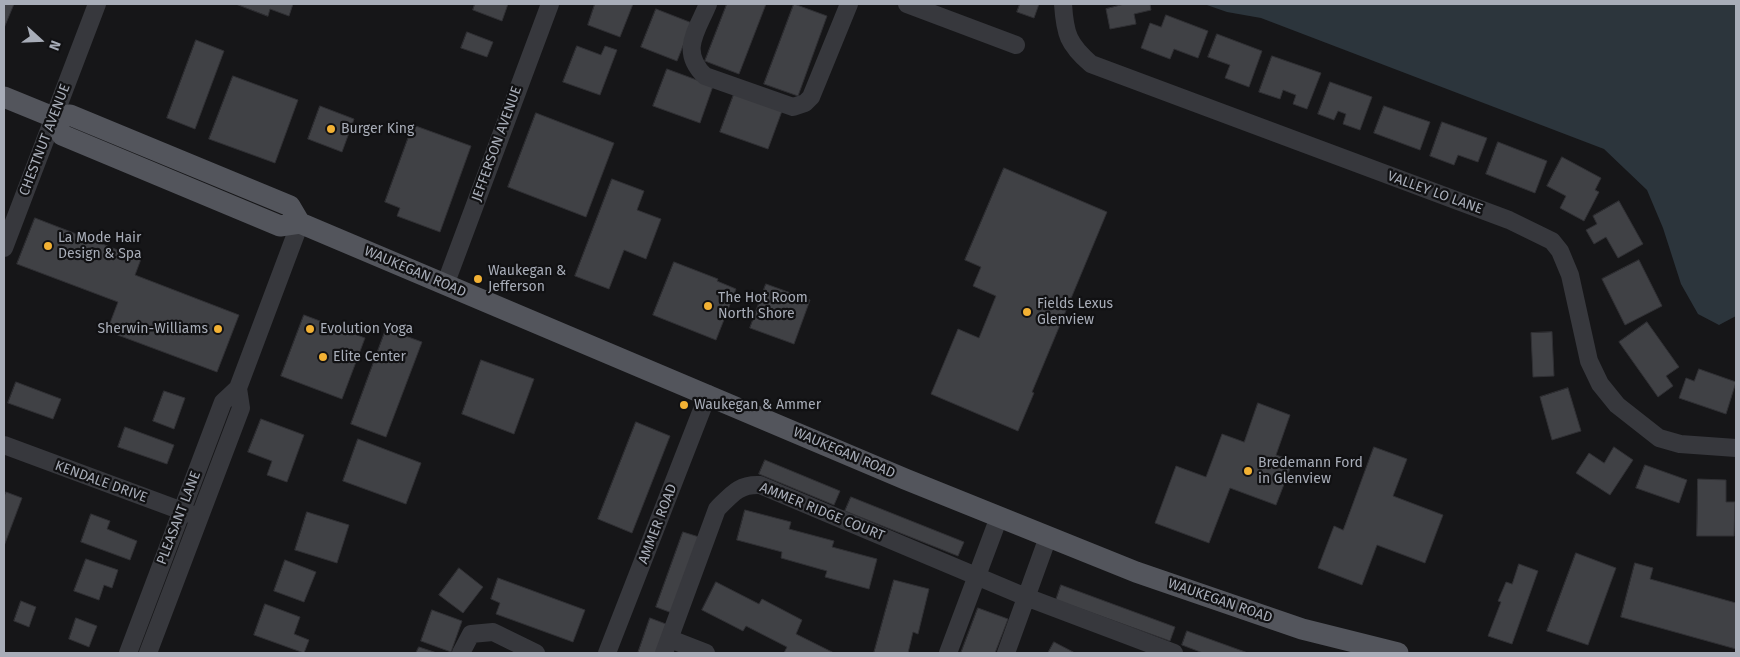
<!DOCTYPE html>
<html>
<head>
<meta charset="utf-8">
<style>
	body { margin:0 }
	#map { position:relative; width:1740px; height:657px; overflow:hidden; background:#161618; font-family:"Fira Sans",sans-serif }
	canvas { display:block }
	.frame { position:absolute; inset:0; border:5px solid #a8adb8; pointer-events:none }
	.north { position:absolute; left:15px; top:15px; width:50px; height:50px; -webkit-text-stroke:4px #111113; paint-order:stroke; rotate:110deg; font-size:14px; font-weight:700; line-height:20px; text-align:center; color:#a8adb8 }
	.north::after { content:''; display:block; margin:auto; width:18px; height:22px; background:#a8adb8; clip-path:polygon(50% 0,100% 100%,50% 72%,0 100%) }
</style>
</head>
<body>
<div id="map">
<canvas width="1740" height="657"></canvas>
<div class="frame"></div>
<div class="north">N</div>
</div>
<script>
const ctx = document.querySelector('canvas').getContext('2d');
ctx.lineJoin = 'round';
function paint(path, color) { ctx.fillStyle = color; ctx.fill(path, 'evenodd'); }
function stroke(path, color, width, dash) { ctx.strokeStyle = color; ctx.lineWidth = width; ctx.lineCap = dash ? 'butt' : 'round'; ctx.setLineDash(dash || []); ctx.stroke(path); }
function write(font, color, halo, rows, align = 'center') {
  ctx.font = font + ' "Fira Sans",sans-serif'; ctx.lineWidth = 4.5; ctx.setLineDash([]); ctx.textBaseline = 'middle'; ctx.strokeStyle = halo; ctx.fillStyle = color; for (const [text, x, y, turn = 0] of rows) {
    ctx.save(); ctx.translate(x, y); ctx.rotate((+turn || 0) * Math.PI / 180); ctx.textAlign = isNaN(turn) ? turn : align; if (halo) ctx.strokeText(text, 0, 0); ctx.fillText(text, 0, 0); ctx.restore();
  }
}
paint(new Path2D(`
	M1204,4H1736V316L1719,325L1698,314L1681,284L1663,228L1647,190L1604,149L1261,18L1227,12Z`), '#2c353c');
const building = new Path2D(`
	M4,4H14L4,28Z
	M236,4H293L289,16L270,9L268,16Z
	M475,4H508L502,21L473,10Z
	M595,4H633L620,37L588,25Z
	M727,4H766L739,74L705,61Z
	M794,4L827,16L798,96L764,84Z
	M1020,4H1039L1034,18L1017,12Z
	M1125,4H1150L1151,10L1134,14L1136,24L1110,29L1106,9Z
	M656,9L692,23L677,61L641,47Z
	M1166,15L1208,31L1198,58L1174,49L1170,59L1141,48L1150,23L1161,27Z
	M467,32L493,42L487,57L461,48Z
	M1217,34L1262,51L1249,87L1225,78L1230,65L1208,57Z
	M196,40L224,51L195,129L167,118Z
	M577,46L601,55L605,46L617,50L600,95L563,82Z
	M1272,56L1321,73L1307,109L1293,104L1296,95L1283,90L1280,99L1259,92Z
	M667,69L713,86L700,123L653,106Z
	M233,76L298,100L275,163L209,139Z
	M1330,82L1372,97L1360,130L1343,124L1346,114L1338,111L1334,120L1318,114Z
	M734,94L782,111L768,149L720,132Z
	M320,106L354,119L342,152L308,139Z
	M1384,106L1430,122L1420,150L1374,133Z
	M536,113L614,143L586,217L508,187Z
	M1442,122L1487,138L1478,162L1458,155L1454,165L1430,156Z
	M413,125L471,146L440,232L397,216L400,208L385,202Z
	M1498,142L1547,161L1535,193L1486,174Z
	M1562,157L1601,178L1595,190L1599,192L1584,221L1560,208L1566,196L1547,186Z
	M1004,168L1107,212L1032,392L1034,393L1018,431L931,394L958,329L979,338L996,296L973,286L981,267L965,260Z
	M612,179L644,191L637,210L661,219L646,259L624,250L609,289L575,276Z
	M1619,201L1643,244L1618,258L1606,237L1594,244L1586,230L1597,224L1593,216Z
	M35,218L141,259L135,275L239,315L217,372L107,331L118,302L17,264Z
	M1639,260L1662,306L1625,325L1602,279Z
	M674,262L718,279L717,281L736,289L716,340L653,315Z
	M766,284L810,300L794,344L750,328Z
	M304,315L365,338L342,399L281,376Z
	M1647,322L1679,367L1666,376L1673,386L1658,397L1619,342Z
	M386,329L422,342L386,437L351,424Z
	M1552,332L1554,376L1533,377L1531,333Z
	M481,360L534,379L514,434L462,414Z
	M1699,369L1736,382L1726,414L1679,398L1686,378L1694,381Z
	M16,382L61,399L53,419L8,403Z
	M1568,388L1581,431L1552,440L1540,397Z
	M164,391L185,398L174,429L153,421Z
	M1258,403L1290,415L1276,455L1293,461L1276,505L1230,488L1209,543L1155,523L1176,466L1206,477L1222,434L1244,442Z
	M261,419L304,435L287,482L267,475L272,461L248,452Z
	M636,422L670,436L632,533L598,519Z
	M125,427L174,445L167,464L118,447Z
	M358,439L421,463L406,504L343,481Z
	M1374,447L1407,459L1393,496L1443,515L1425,563L1377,545L1362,585L1318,568L1334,526L1343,530Z
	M1614,447L1633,460L1610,495L1576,473L1589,453L1604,463Z
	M765,460L840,491L834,505L759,474Z
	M1645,465L1687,480L1679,503L1636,488Z
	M1698,479L1726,480V502H1735L1734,536H1697Z
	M6,492L22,498L4,546V497Z
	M851,497L964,542L958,556L845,511Z
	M745,510L791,522L789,529L834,541L832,547L877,559L869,589L825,577L827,571L781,558L782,552L737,540Z
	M307,512L349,525L337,563L295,550Z
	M91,514L110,521L107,529L137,541L130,560L81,542Z
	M683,532L699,537L672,613L656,607Z
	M1576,553L1616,568L1588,645L1547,631Z
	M86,559L118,570L112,588L104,585L99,600L74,591Z
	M285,560L316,572L304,602L274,591Z
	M1635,563L1653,568L1650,579L1736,603V649L1621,617Z
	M1519,564L1538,571L1512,644L1488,636L1501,602L1498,601L1506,582L1512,584Z
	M459,568L483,587L463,613L439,595Z
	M498,578L585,610L573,642L496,614L500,603L491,599Z
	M894,580L929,589L918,634L913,632L908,653H874Z
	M716,582L759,604L762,599L802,620L796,634L834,653H784L787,647L746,626L743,631L702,610Z
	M1061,585L1175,627L1170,641L1056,600Z
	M21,601L36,607L29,627L14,621Z
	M265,604L300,617L294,634L309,640L304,653L254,635Z
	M978,608L1008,619L995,653H961Z
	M432,610L462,621L451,652L421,641Z
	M76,618L97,626L89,647L69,639Z
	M650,618L666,624L656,653H638Z
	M1187,631L1248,653H1203L1182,645Z
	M1054,642L1075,653H1048Z
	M419,647L437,653H416Z`);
paint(building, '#404145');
stroke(building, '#303034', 1);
stroke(new Path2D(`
	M708,4C697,31 679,51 705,76L793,107L805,103L811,97L849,4
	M907,4L1016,45
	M1063,4C1065,34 1068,44 1091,64L1509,220L1552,241L1560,251L1570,275L1589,361L1600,384L1617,405L1659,438L1680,444L1736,448
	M4,248L97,4
	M445,285L550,4
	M4,445L193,515
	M670,639L706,653
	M128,653L223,402L238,388L300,223
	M148,653L241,408L238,388
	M461,653L471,634L493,632L536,653
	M607,653L708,394
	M664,653L717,509C732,494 739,484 760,485L1026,597L1174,653
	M948,653L999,517
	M1006,653L1048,537`), '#37383d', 18);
stroke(new Path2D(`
	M4,97L53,117L70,115L290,206L300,223
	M53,117L62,135L280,226L300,223L905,479L1136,572L1302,629L1398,653`), '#53555c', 21);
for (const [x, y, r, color] of [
	[331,129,5,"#f2b134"],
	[48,246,5,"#f2b134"],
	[478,279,5,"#f2b134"],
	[708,306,5,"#f2b134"],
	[1027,312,5,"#f2b134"],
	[218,329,5,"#f2b134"],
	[310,329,5,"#f2b134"],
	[323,357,5,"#f2b134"],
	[684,405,5,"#f2b134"],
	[1248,471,5,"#f2b134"]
]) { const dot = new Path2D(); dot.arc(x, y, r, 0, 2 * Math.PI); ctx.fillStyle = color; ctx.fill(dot); stroke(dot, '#111113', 2); }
write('14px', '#a8adb8', '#111113', [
	["Burger King",341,129],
	["La Mode Hair",58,238],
	["Design & Spa",58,254],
	["Waukegan &",488,271],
	["Jefferson",488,287],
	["The Hot Room",718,298],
	["North Shore",718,314],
	["Fields Lexus",1037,304],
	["Glenview",1037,320],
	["Sherwin-Williams",208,329,"right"],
	["Evolution Yoga",320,329],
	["Elite Center",333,357],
	["Waukegan & Ammer",694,405],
	["Bredemann Ford",1258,463],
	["in Glenview",1258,479]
], 'left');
write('14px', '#a8adb8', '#111113', [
	["CHESTNUT AVENUE",45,140,-69],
	["JEFFERSON AVENUE",497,144,-70],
	["VALLEY LO LANE",1435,193,20],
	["WAUKEGAN ROAD",415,272,23],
	["WAUKEGAN ROAD",844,453,23],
	["KENDALE DRIVE",101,482,20],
	["AMMER RIDGE COURT",822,512,22],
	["PLEASANT LANE",179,518,-69],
	["AMMER ROAD",658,524,-69],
	["WAUKEGAN ROAD",1220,601,19]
]);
</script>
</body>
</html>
